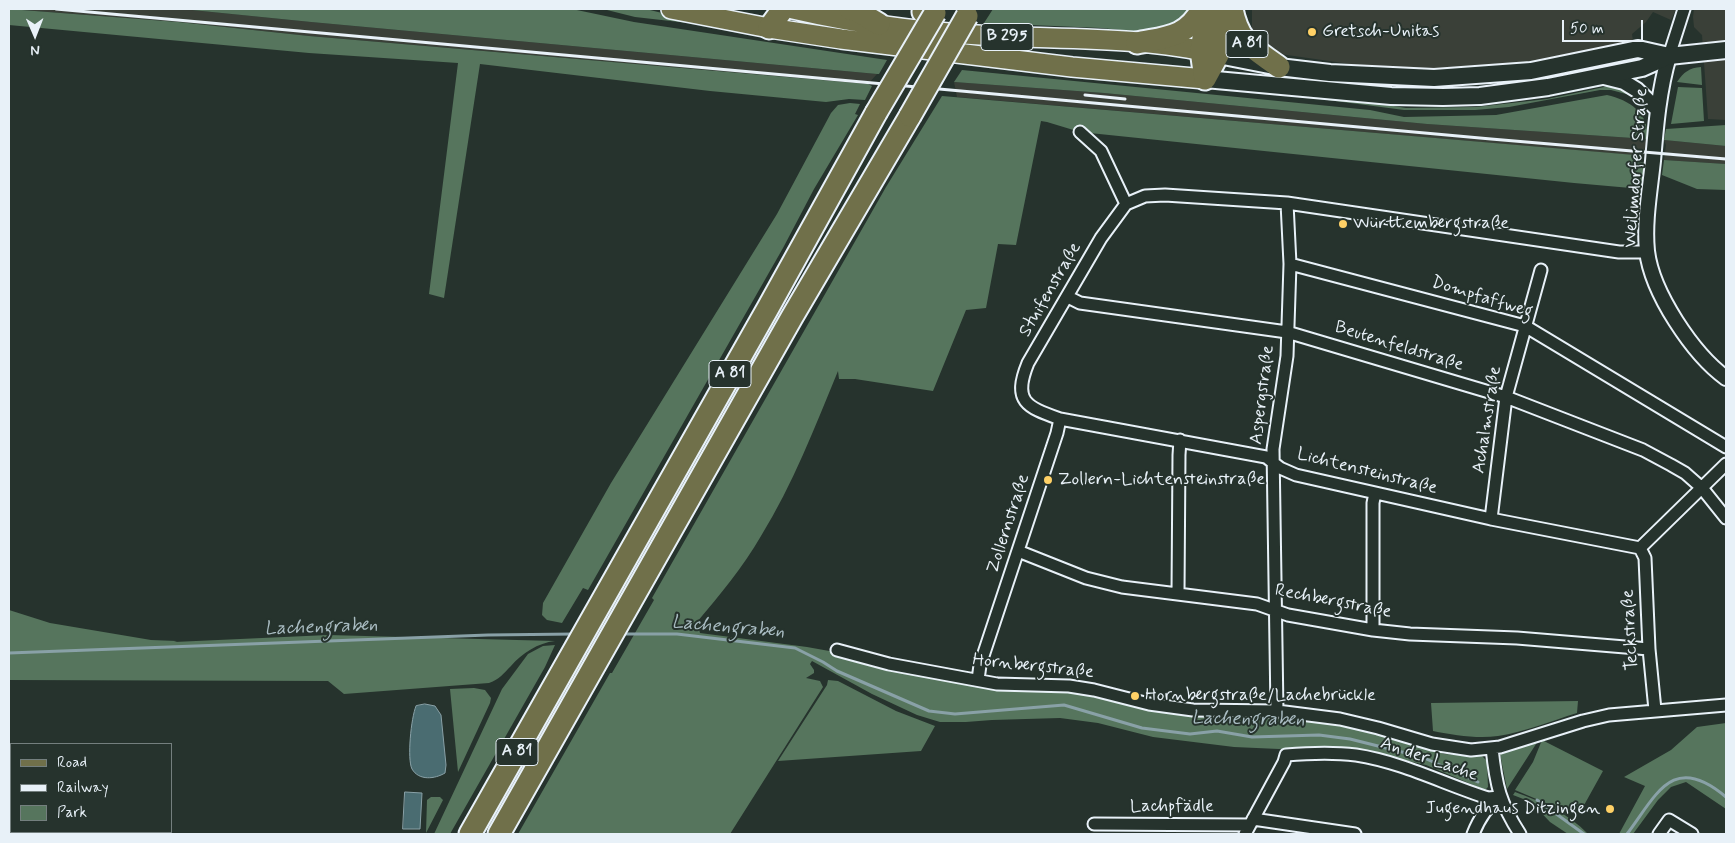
<!DOCTYPE html>
<html>
<head>
<meta charset="utf-8">
<style>
	body { margin:0 }
	#map { position:relative; width:1735px; height:843px; overflow:hidden; background:#26332d; font-family:Mynerve,sans-serif }
	canvas { display:block }
	.frame { position:absolute; inset:0; border:10px solid #e8f1f8; pointer-events:none }
	.legend { position:absolute; left:10px; top:743px; width:162px; height:90px; box-sizing:border-box; background:#26332d; border:1px solid #747f7e; margin:0; padding:6px 9px; list-style:none; font-size:15px; color:#e8f1f8 }
	.legend li { display:flex; align-items:center; gap:10px; height:25px }
	.legend b { width:25px; border:1px solid #747f7e }
	.north { position:absolute; left:10px; top:10px; width:50px; height:50px; -webkit-text-stroke:4px #26332d; paint-order:stroke; rotate:179deg; font-size:14px; font-weight:700; line-height:20px; text-align:center; color:#e8f1f8 }
	.north::after { content:''; display:block; margin:auto; width:18px; height:22px; background:#e8f1f8; clip-path:polygon(50% 0,100% 100%,50% 72%,0 100%) }
	.scale { position:absolute; left:1562px; top:20px; width:81px; height:22px; box-sizing:border-box; border:2px solid #e8f1f8; border-top:0; padding-left:6px; font-size:15px; line-height:18px; white-space:nowrap; color:#e8f1f8; -webkit-text-stroke:4px #26332d; paint-order:stroke }
</style>
</head>
<body>
<div id="map">
<canvas width="1735" height="843"></canvas>
<div class="frame"></div>
<ul class="legend">
<li><b style="height:6px;background:#70704a"></b>Road</li>
<li><b style="height:6px;background:#e8f1f8"></b>Railway</li>
<li><b style="height:14px;background:#56755d"></b>Park</li>
</ul>
<div class="north">N</div>
<div class="scale">50 m</div>
</div>
<script>
const ctx = document.querySelector('canvas').getContext('2d');
ctx.lineJoin = 'round';
function paint(path, color) { ctx.fillStyle = color; ctx.fill(path, 'evenodd'); }
function stroke(path, color, width, dash) { ctx.strokeStyle = color; ctx.lineWidth = width; ctx.lineCap = dash ? 'butt' : 'round'; ctx.setLineDash(dash || []); ctx.stroke(path); }
function write(font, color, halo, rows, align = 'center') {
  ctx.font = font + ' Mynerve,sans-serif'; ctx.lineWidth = 4; ctx.setLineDash([]); ctx.textBaseline = 'middle'; ctx.strokeStyle = halo; ctx.fillStyle = color; for (const [text, x, y, turn = 0] of rows) {
    ctx.save(); ctx.translate(x, y); ctx.rotate((+turn || 0) * Math.PI / 180); ctx.textAlign = isNaN(turn) ? turn : align; if (halo) ctx.strokeText(text, 0, 0); ctx.fillText(text, 0, 0); ctx.restore();
  }
}
paint(new Path2D(`
	M10,9H182L311,22L877,74L868,84L309,36L178,22Z
	M1252,9H1676L1671,20L1653,12L1646,22L1632,34L1633,41L1551,68L1434,78L1407,69L1364,66L1280,54L1252,38Z
	M1694,9H1726V120L1708,119L1702,35L1694,27L1693,17Z
	M954,82L1104,93L1427,124L1647,139L1643,156L957,97Z
	M1664,140L1726,146V164L1664,160L1666,145Z`), '#3a4038');
paint(new Path2D(`
	M9,9L178,22L309,36L868,84L872,86L865,100L849,99L826,102L710,91L480,64L444,298L429,294L458,63L309,53L9,25Z
	M182,9H572L634,22L887,60L879,74H877L311,22Z
	M603,9H646L698,22L891,53L890,55L819,46L697,24L635,17Z
	M993,9H1197L1184,23L1155,31L1140,32L1101,28L984,23Z
	M969,61L1375,103L1406,108L1476,107L1547,99L1609,86L1624,89L1630,94H1626L1611,90H1600L1509,107L1475,110H1404L1312,98L1009,69Z
	M1701,67L1702,85L1677,82C1684,72 1689,68 1701,67Z
	M962,70L1370,110L1404,117L1496,115L1607,95C1629,100 1650,113 1647,139L1427,124L1104,93L954,82Z
	M1678,87L1702,88L1704,121L1671,124Z
	M942,96L1635,155L1636,162L1647,163V173H1643L1642,189L1574,183L1080,132L1047,122L1041,121L1016,245L998,244L986,308L966,310L933,391L855,379H839L838,371C815,427 793,484 761,536C743,567 720,595 697,622L700,633L807,647L1035,688L1082,692L1116,700L1149,710L1214,715H1275L1361,726L1444,754L1482,756L1487,761L1488,787L1485,790L1426,765L1368,752L1323,746L1279,749L1234,747L1153,737L1098,723L1060,718L992,720L966,722H940L917,715L872,694L812,661L810,664L814,670V673L806,678L820,681L823,687L730,834H518L610,673H612L654,600L652,598L886,187Z
	M850,103L860,104L855,114L858,115L814,189L783,248L588,590L583,588L562,623L547,620L542,615L543,603L611,483L777,214L831,113L838,105Z
	M1726,125V146L1664,140L1666,129Z
	M1664,160L1726,164V190L1697,189L1662,175Z
	M9,610L50,623L151,640L177,641L174,642L328,635L555,641C538,643 522,653 511,666C503,674 500,679 489,683L344,694L328,681L9,680Z
	M555,645L545,667L450,834H434L502,689L528,654L543,646Z
	M828,680L838,681L896,711L935,726L921,751L778,761L827,685Z
	M474,688L485,690L491,698L490,703L458,772L450,689Z
	M1578,701L1577,713C1551,721 1525,732 1498,736C1477,739 1454,735 1433,731L1431,703Z
	M1726,723V809L1686,782L1671,787L1658,800L1633,834H1619L1645,786L1624,777L1671,750L1697,727Z
	M1542,740L1603,771L1583,807L1567,815L1541,801L1515,790L1533,762Z
	M1538,741L1507,789L1500,754Z
	M1515,792C1542,802 1568,813 1588,834H1568L1550,822L1531,802L1513,795Z
	M431,797H440L443,800L426,833L427,800Z`), '#56755d');
const water = new Path2D(`
	M425,704L435,706L441,715L446,765L445,773C435,779 419,781 412,769C407,759 411,718 416,706Z
	M405,792L422,793L420,829H403Z`);
paint(water, '#4a6c71');
stroke(water, '#89a1a7', 1);
stroke(new Path2D(`
	M621,634H677L795,648L823,662L837,671L929,711L955,714L1064,705L1142,728L1190,734L1217,731L1252,737L1319,735L1350,739L1422,757L1478,782
	M9,653L488,635L575,634
	M1537,800L1584,834
	M1627,834C1657,794 1673,752 1726,797`), '#89a1a7', 3);
const minor = new Path2D(`
	M1669,56L1684,9
	M1080,132L1101,151L1126,204
	M1126,204L1101,238L1028,363C1012,402 1027,407 1060,419L1266,457L1280,468L1296,475L1491,519L1640,548
	M1126,204L1145,196L1165,195L1287,203L1619,252H1647
	M1290,264L1525,326L1726,447
	M1068,297L1080,303L1287,332L1506,397L1643,450L1671,465L1685,473L1702,488L1726,518
	M1491,519L1506,397L1541,270
	M1640,548L1645,558L1649,649L1655,710
	M1640,548L1726,464
	M1018,551L1086,578L1122,587L1257,604L1288,615L1373,630L1410,634L1517,638L1649,649
	M1178,593L1179,455L1180,440
	M1373,630V503L1375,493
	M837,650L889,664L997,684L1069,686L1094,690L1149,704L1193,710L1277,711L1340,719L1378,728L1432,744L1471,750L1500,747L1583,721L1609,715L1726,705
	M978,680L980,665L1057,433L1060,419
	M1277,711L1273,449L1287,356L1290,264L1287,203
	M1492,748C1496,786 1500,803 1520,834
	M1253,819L1355,834
	M1094,824L1249,825
	M1245,834L1284,762L1286,755C1309,753 1333,752 1356,755C1402,762 1444,784 1488,798L1500,797
	M1473,834C1479,819 1486,807 1499,798
	M1659,834L1669,820L1692,834`);
const tertiary = new Path2D(`
	M1669,56C1659,90 1656,125 1653,161C1650,190 1644,222 1647,251C1652,293 1693,354 1726,378
	M1600,76L1624,82L1637,90L1658,110`);
const secondary = new Path2D(`
	M1218,55L1279,67L1330,73L1434,78L1531,71L1638,49L1669,56L1726,50
	M1205,79L1391,96L1443,97L1480,96L1548,87L1642,68L1669,56`);
const primary = new Path2D(`
	M671,9L769,28L841,39L1072,67L1205,79
	M793,9C865,26 948,35 1023,37C1085,39 1156,39 1216,54`);
const motorway = new Path2D(`
	M850,9L859,12L879,24
	M1232,9C1239,43 1252,47 1279,67
	M923,12L924,9
	M769,28L783,9
	M1137,43C1166,37 1186,38 1202,9
	M1205,79L1218,55L1222,42L1228,9
	M1205,79L1201,50L1208,9
	M470,834L768,308L876,113
	M499,834L792,317L910,116`);
stroke(minor, '#e8f1f8', 15);
stroke(tertiary, '#e8f1f8', 18);
stroke(secondary, '#e8f1f8', 20);
stroke(primary, '#e8f1f8', 22);
stroke(motorway, '#e8f1f8', 25);
stroke(minor, '#26332d', 11);
stroke(tertiary, '#26332d', 14);
stroke(secondary, '#26332d', 16);
stroke(primary, '#70704a', 19);
stroke(motorway, '#70704a', 21);
stroke(new Path2D(`
	M56,9L1491,139L1726,159
	M1085,95L1125,99`), '#e8f1f8', 3);
const motorwayBridge = new Path2D(`
	M876,113L935,13
	M910,116L967,16`);
stroke(motorwayBridge, '#e8f1f8', 25, []);
stroke(motorwayBridge, '#70704a', 21);
for (const [x, y, r, color] of [
	[1312,32,5,"#ffd166"],
	[1343,224,5,"#ffd166"],
	[1048,480,5,"#ffd166"],
	[1135,696,5,"#ffd166"],
	[1610,809,5,"#ffd166"]
]) { const dot = new Path2D(); dot.arc(x, y, r, 0, 2 * Math.PI); ctx.fillStyle = color; ctx.fill(dot); stroke(dot, '#26332d', 2); }
for (const [x, y, w] of [
	[1007,37,52],
	[1247,44,42],
	[730,374,42],
	[517,752,42]
]) { const box = new Path2D(); box.roundRect(x - w / 2, y - 13.5, w, 27, 4); ctx.fillStyle = '#26332d'; ctx.fill(box); stroke(box, '#e8f1f8', 1); }
write('bold 16px', '#e8f1f8', null, [
	["B 295",1007,37],
	["A 81",1247,44],
	["A 81",730,374],
	["A 81",517,752]
]);
write('18px', '#e8f1f8', '#26332d', [
	["Gretsch-Unitas",1322,32],
	["Württembergstraße",1353,224],
	["Zollern-Lichtensteinstraße",1058,480],
	["Hornbergstraße/Lachebrückle",1145,696],
	["Jugendhaus Ditzingen",1600,809,"right"]
], 'left');
write('18px', '#e8f1f8', '#26332d', [
	["Weilimdorfer Straße",1637,168,-86],
	["Stuifenstraße",1051,290,-60],
	["Dompfaffweg",1482,298,17],
	["Beutenfeldstraße",1399,347,17],
	["Aspergstraße",1263,395,-83],
	["Achalmstraße",1488,420,-81],
	["Lichtensteinstraße",1367,472,14],
	["Zollernstraße",1009,524,-72],
	["Rechbergstraße",1333,602,11],
	["Teckstraße",1631,630,-93],
	["Hornbergstraße",1033,667,6],
	["An der Lache",1429,760,19],
	["Lachpfädle",1172,807]
]);
write('italic 19px', '#a9bcc2', '#26332d', [
	["Lachengraben",321,628,-2],
	["Lachengraben",728,628,5],
	["Lachengraben",1248,720,1]
]);
</script>
</body>
</html>
